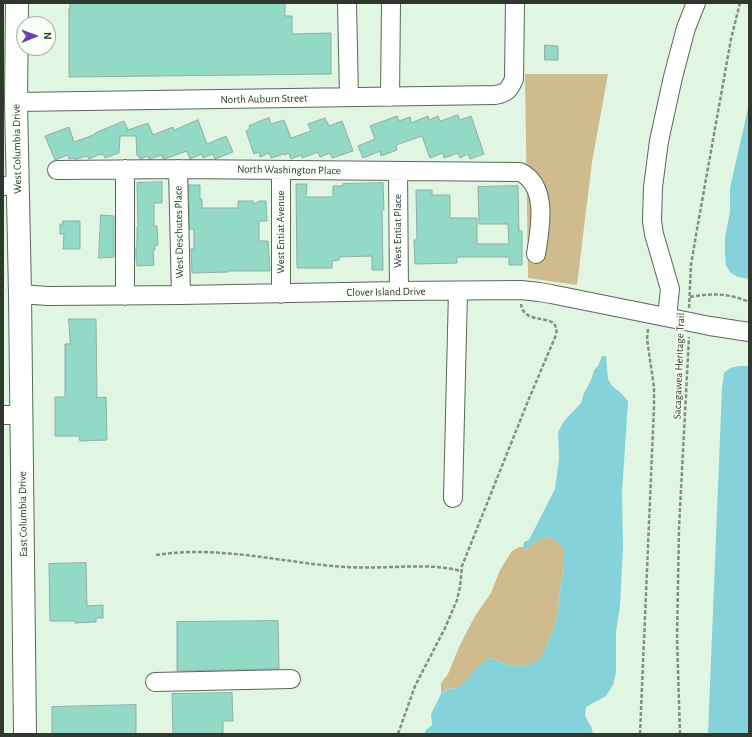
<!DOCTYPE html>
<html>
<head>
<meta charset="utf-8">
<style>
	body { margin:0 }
	#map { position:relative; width:752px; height:737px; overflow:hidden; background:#e1f6e2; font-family:"Alegreya Sans",sans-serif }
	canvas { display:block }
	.frame { position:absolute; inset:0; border:4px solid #2f372f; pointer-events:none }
	.north { position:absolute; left:16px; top:16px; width:40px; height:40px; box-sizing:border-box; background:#f7fff7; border:1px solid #a7afa7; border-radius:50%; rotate:89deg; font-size:11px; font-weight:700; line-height:16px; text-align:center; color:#2f372f }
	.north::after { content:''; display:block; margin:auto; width:14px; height:18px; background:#6a3eb6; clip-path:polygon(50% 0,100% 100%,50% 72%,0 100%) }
</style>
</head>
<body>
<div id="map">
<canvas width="752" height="737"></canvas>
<div class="frame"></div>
<div class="north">N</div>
</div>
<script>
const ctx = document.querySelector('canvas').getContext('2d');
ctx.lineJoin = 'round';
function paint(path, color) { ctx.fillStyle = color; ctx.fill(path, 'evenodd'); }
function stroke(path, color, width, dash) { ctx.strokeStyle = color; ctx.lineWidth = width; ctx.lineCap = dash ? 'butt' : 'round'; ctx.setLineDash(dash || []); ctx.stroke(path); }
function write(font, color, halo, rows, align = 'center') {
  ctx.font = font + ' "Alegreya Sans",sans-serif'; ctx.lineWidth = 3; ctx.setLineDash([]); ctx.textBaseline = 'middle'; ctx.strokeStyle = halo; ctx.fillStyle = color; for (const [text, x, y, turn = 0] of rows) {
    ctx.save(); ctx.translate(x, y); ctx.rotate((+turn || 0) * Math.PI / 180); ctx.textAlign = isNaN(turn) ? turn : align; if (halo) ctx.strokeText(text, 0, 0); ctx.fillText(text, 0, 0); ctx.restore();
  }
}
paint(new Path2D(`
	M525,74H608L592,162L577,285L528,278Z
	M549,537L557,542L564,550V564L559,598L558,616L551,636L540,660L528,665L516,666L505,664L496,660L487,658L481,665L474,670L466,681L458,688L447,689L441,694V683L448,674L459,647L475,616L491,593L500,570L512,551L519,547H523L527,550C534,540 538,539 549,537Z`), '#d0bb8e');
paint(new Path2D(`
	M749,104V279L738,277L731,273L726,266L725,252V237L730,212V188Z
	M602,356H606L608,379L612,386L621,393L628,401L622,493L623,548L620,606L616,632V672L613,685L606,696L586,707L585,715L587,720L591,726L593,734H424L426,730L432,725L431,714L441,694L447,689L458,688L466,681L474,670L481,665L487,658L496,660L505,664L516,666L528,665L540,660L551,636L558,616L559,598L564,564V550L557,542L549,537C538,539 534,541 527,550L523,547L524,542L529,540L555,489L559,459L558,432L564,421L581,403L584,393L591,380L594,370L598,366Z
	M739,366H749V734H708L722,388L724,373L730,368Z`), '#85d2db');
const building = new Path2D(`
	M70,3H285V16H292V34L331,33V74L69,77V8H70Z
	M545,45L558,46V60H545Z
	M458,115L460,120L471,116L484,154L470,159L468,154L460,158L458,153L444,158L443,153L430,158L422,136L396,145L397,150L381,156L380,151L363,158L358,146L375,139L370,126L397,116L399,121L410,117L411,123L428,116L429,120L438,116L440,121Z
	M269,118L271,124L284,120L291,138L311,131L308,124L325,118L329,126L342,121L353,151L332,158L330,153L320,157L318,152L302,158L301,155L291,159L289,153L284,155V154L271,158L269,153L260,157L259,152L254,154L246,131L250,129L249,126Z
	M198,120L207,144L226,136L233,152L215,159L213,154L203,158L202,154L190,159L187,151L164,159H163L162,155L149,159L148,156L140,159L139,156H137L136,136H120L119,153L105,158L103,154L100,155V154L89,159L87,156L77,159H74V158L69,159L68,155L55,160L45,136L69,127L74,142L96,134L95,133L124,121L128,130L148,123L153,135L173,127L174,130Z
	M162,182V203H154V226H157L158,245H155V250H153L154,265L137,266V261H136V247H137V227H138L137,183Z
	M383,183L384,210H382L383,270H372V256L339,257V260L332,261V268H297L296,184H307L306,197H333V186H343V184Z
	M189,185H200V199H202V208H238V201H253L254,204L259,201H266L267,221H259V241H268L270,271H228V272L192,273L191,249H194V229H190Z
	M518,186L519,231H522V265H509V257H457V263L415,264L414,240H417L416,190H432V195H450V218H477V244H509L508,224H479L478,187Z
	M101,215L114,216V257L99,258Z
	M63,221H80V249H63L64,234H60V224H63Z
	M69,319H96L97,398L106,397L107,440L80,441L79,436H55V397H65V344H70Z
	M86,563L87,606L103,605V618H96V622L75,623V621H50L49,564Z
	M278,621L279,669L177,671V622Z
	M232,693L233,721H223V733H221V734H173L172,694Z
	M136,705V734H52V707Z`);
paint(building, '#92d9c6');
stroke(building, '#90ada4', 1);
const minor = new Path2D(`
	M347,3L349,97
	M390,97L391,3
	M16,102L495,95C507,93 509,90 514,79L515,3
	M178,169L181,295
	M57,170L178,169L520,172C549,186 540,229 536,254
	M398,171L399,291
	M3,186L18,185
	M20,294L48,296L181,295L399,291L521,290L539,292L551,294L710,326L749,332
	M281,294V170
	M125,296V169
	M667,317L670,289L654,234L652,221L653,187L659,141L673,77L686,28L696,3
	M3,415H21
	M453,498L458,291
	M155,682L291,679`);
const major = new Path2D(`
	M17,3L16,102L20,294L25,734`);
stroke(minor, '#586958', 20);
stroke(major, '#586958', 24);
stroke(new Path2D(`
	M690,297C711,293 729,293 749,302
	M689,308L691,265L696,235L731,39L740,3
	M156,555C221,545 282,563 346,567C377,569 407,565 437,567C445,568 454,569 461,571
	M398,734L415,686L445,628L457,600L460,587L462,566L528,401L556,335C561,310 524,328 521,304
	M640,734L654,406V387L647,339L648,329
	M680,734L677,638L679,528L689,337`), '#829183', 2.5, [4, 2]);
stroke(minor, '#fff', 18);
stroke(major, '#fff', 22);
write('11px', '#2f372f', '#f7fff7', [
	["North Auburn Street",264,99,-1],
	["West Columbia Drive",17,149,-91],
	["North Washington Place",289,170,1],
	["West Entiat Place",398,231,-90],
	["West Deschutes Place",179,232,-91],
	["West Entiat Avenue",281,232,-90],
	["Clover Island Drive",386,292,-1],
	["Sacagawea Heritage Trail",679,366,-88],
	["East Columbia Drive",23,514,-91]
]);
</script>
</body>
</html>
